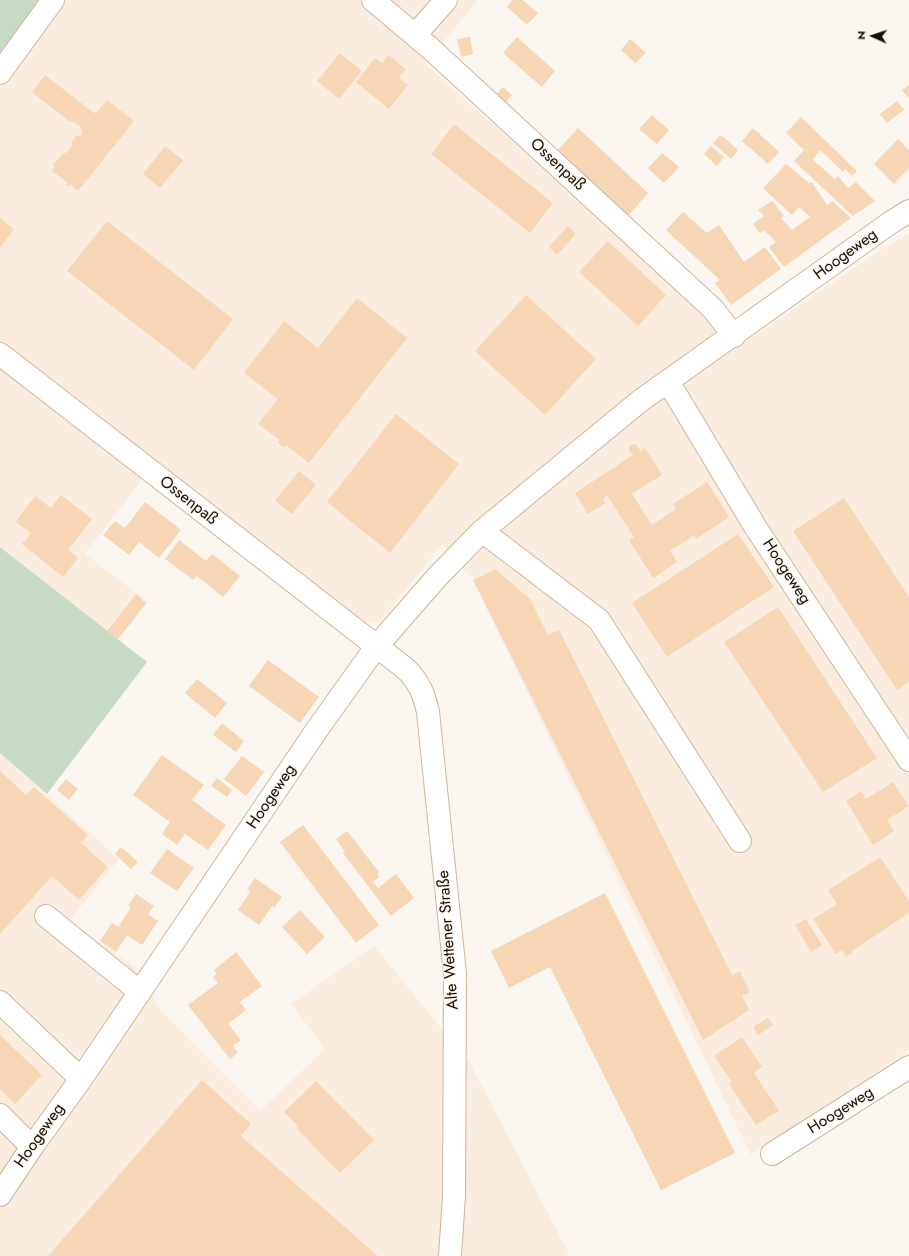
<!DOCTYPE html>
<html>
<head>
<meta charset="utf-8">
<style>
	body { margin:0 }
	#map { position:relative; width:909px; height:1256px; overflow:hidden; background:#fbf6f0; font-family:Jost,sans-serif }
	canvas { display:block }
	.north { position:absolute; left:853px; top:16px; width:40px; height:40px; -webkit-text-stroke:3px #fbf6f0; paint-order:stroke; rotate:273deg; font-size:11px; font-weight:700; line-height:16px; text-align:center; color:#170e05 }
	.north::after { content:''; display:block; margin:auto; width:14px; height:18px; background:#170e05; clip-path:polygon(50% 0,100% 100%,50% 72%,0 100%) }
</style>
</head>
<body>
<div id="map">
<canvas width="909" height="1256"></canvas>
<div class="north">N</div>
</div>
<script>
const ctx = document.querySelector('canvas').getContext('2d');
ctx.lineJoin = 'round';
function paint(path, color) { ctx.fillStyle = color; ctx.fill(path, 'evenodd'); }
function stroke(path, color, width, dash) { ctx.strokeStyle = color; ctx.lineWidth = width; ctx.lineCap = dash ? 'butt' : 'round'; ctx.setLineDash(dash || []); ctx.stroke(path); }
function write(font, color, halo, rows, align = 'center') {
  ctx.font = font + ' Jost,sans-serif'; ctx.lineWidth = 3; ctx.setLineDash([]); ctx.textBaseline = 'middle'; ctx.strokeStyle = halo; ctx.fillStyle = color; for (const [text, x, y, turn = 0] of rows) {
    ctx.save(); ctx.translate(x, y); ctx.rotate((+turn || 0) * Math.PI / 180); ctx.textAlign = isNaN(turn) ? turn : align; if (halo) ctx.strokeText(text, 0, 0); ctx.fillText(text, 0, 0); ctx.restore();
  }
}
paint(new Path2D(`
	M41,0H478L425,64L617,234L736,348L885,247L909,234V1051L751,1155L473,580L443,544L380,621L363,623L156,461L85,554L148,602L118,640L0,547V52Z
	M0,753L119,859L69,921L135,967L160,1009L260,1111L325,1049L291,1004L374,946L470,1063L570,1256H0Z`), '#faeddf');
paint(new Path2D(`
	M0,0H41L0,52Z
	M0,547L147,662L47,794L0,753Z`), '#c6dac6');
paint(new Path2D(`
	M513,0H523L538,13L527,25L507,7Z
	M470,37L473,54L461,57L457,39Z
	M517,37L555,71L542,87L503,53Z
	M630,39L646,53L635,63L621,50Z
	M340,53L362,71L339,99L317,81Z
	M388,55L406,69L399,78L408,85L389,109L356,82L375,58L382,63Z
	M45,75L94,113L97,112L107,100L134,121L78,191L70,184L68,187L66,185L68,183L52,171L54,168L53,165L63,153H66L72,146L71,143L76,136H80L82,133L81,127L74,122H70L32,92Z
	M909,85V99L902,90Z
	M503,87L512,95L505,104L495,95Z
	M897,101L904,110L887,123L880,114Z
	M652,115L669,130L657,144L639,129Z
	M801,117L857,171L852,176L845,169L843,172L820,150L813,160L835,179L838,176L848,188L856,182L875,201L853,216L794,161L804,150L786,133Z
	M454,124L553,203L530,233L431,154Z
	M578,128L648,193L628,216L557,151Z
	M753,128L779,152L768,164L742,141Z
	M721,135L738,150L731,159L713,143Z
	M898,139L909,150V168L894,184L874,164Z
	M165,146L183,160L160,188L143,174Z
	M711,146L724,157L717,166L704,154Z
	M662,153L679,167L664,183L648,168Z
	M786,164L809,183L812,182L827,205L832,201L851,218L784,267L769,247L776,242L764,230L760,233L753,224L764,216L758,210L772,201L784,216L781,218L792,230L810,217L799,207L792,215L763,188Z
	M683,212L707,233L719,225L744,262L765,247L781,269L731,305L715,283L720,280L666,230Z
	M0,218L14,229L0,248Z
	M107,221L233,319L194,370L67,271Z
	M568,226L576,234L557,255L549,247Z
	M608,241L666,295L638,326L579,272Z
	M526,295L596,359L545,415L475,351Z
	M357,298L407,338L309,463L286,445L284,448L278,443L280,440L258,424L278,399L244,373L284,321L318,348Z
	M396,414L459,464L390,553L327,502Z
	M633,444L637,445L640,451L645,448L662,475L632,494L652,525L676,509L673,504L707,482L729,517L696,539L694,536L670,551L677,562L653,578L629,540L634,537L607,495L603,500L605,503L588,514L575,493L633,455L629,451V447Z
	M299,471L316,485L292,514L275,501Z
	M61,495L92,519L68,550L78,558L63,577L22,544L31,533L15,522L35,496L51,508Z
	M844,498L909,597V682L897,690L793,531Z
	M145,502L181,530L159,558L139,542L129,555L103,535L115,521L125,528Z
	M738,534L774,587L667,657L632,603Z
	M179,540L206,561L212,554L240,576L223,597L197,576L193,580L165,559Z
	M495,569L530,599L548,635L559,630L732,975L740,971L750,992L742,996L749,1010L703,1040L473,580Z
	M136,594L146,603L118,639L107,631Z
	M778,607L877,758L823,792L724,642Z
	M268,660L319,697L300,723L249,686Z
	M197,679L227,703L215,718L185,693Z
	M222,723L244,741L236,752L213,735Z
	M162,755L204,785L192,800L226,825L208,850L185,834L177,845L162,834L170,822L133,795Z
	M242,756L264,772L246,796L224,779Z
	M0,771L26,795L34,787L88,835L81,843L108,867L79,900L52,876L0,934Z
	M217,778L232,790L227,797L211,786Z
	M66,779L78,789L69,800L57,790Z
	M893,782L909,806L887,820L894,831L873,845L846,801L861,791L866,799Z
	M303,825L379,925L356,943L280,842Z
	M347,831L379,872L377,874L379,877L373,882L378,888L396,874L414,898L391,916L343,853L345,852L336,839Z
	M121,847L138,862L131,869L115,854Z
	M167,849L194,868L177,891L150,873Z
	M880,857L909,901V913L852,951L853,953L846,957L842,950L836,954L813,919L837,904L828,890Z
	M255,878L282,897L274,908L272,906L259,925L238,910L250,892L247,889Z
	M605,893L735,1153L661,1190L550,967L509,988L491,951Z
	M136,894L154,906L148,914L158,921L142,945L127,935L116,952L100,941L112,923L118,927L131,907L128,906Z
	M300,910L325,937L307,954L282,927Z
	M806,919L822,945L811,952L795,925Z
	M236,952L262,986L240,1002L246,1010L228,1024L241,1040L233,1046L238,1053L230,1059L188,1005L218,983L213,977L217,974L214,970Z
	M768,1018L773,1025L758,1035L753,1027Z
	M0,1035L42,1075L15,1104L0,1089Z
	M742,1037L762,1067L754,1073L779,1111L756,1125L729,1084L732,1082L714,1056Z
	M202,1080L251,1124L241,1136L378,1256H48Z
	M316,1081L374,1140L340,1173L296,1128L298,1126L284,1112Z`), '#f6d6b4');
const minor = new Path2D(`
	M373,0L430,48L713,309L734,336
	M415,35L446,0
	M0,73L53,0
	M0,354L406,669C419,682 424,694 428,712L455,974L454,1196L450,1256
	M666,383L675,393L756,528L909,760
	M482,531L599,620L740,841
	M46,916L140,992
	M0,1002L81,1079
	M0,1115L32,1147
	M772,1154L909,1067
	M0,1195L32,1147L81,1079L316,731L376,647L438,576L482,531L640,401L890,223L909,211`);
stroke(minor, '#ceb599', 24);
stroke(minor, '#fff', 22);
write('16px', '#170e05', '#fbf6f0', [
	["Ossenpaß",557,165,43],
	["Hoogeweg",846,255,-36],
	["Ossenpaß",188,501,38],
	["Hoogeweg",786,572,57],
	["Hoogeweg",272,797,-56],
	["Alte Wettener Straße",449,940,-94],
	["Hoogeweg",841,1111,-32],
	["Hoogeweg",40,1136,-55]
]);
</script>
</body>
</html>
